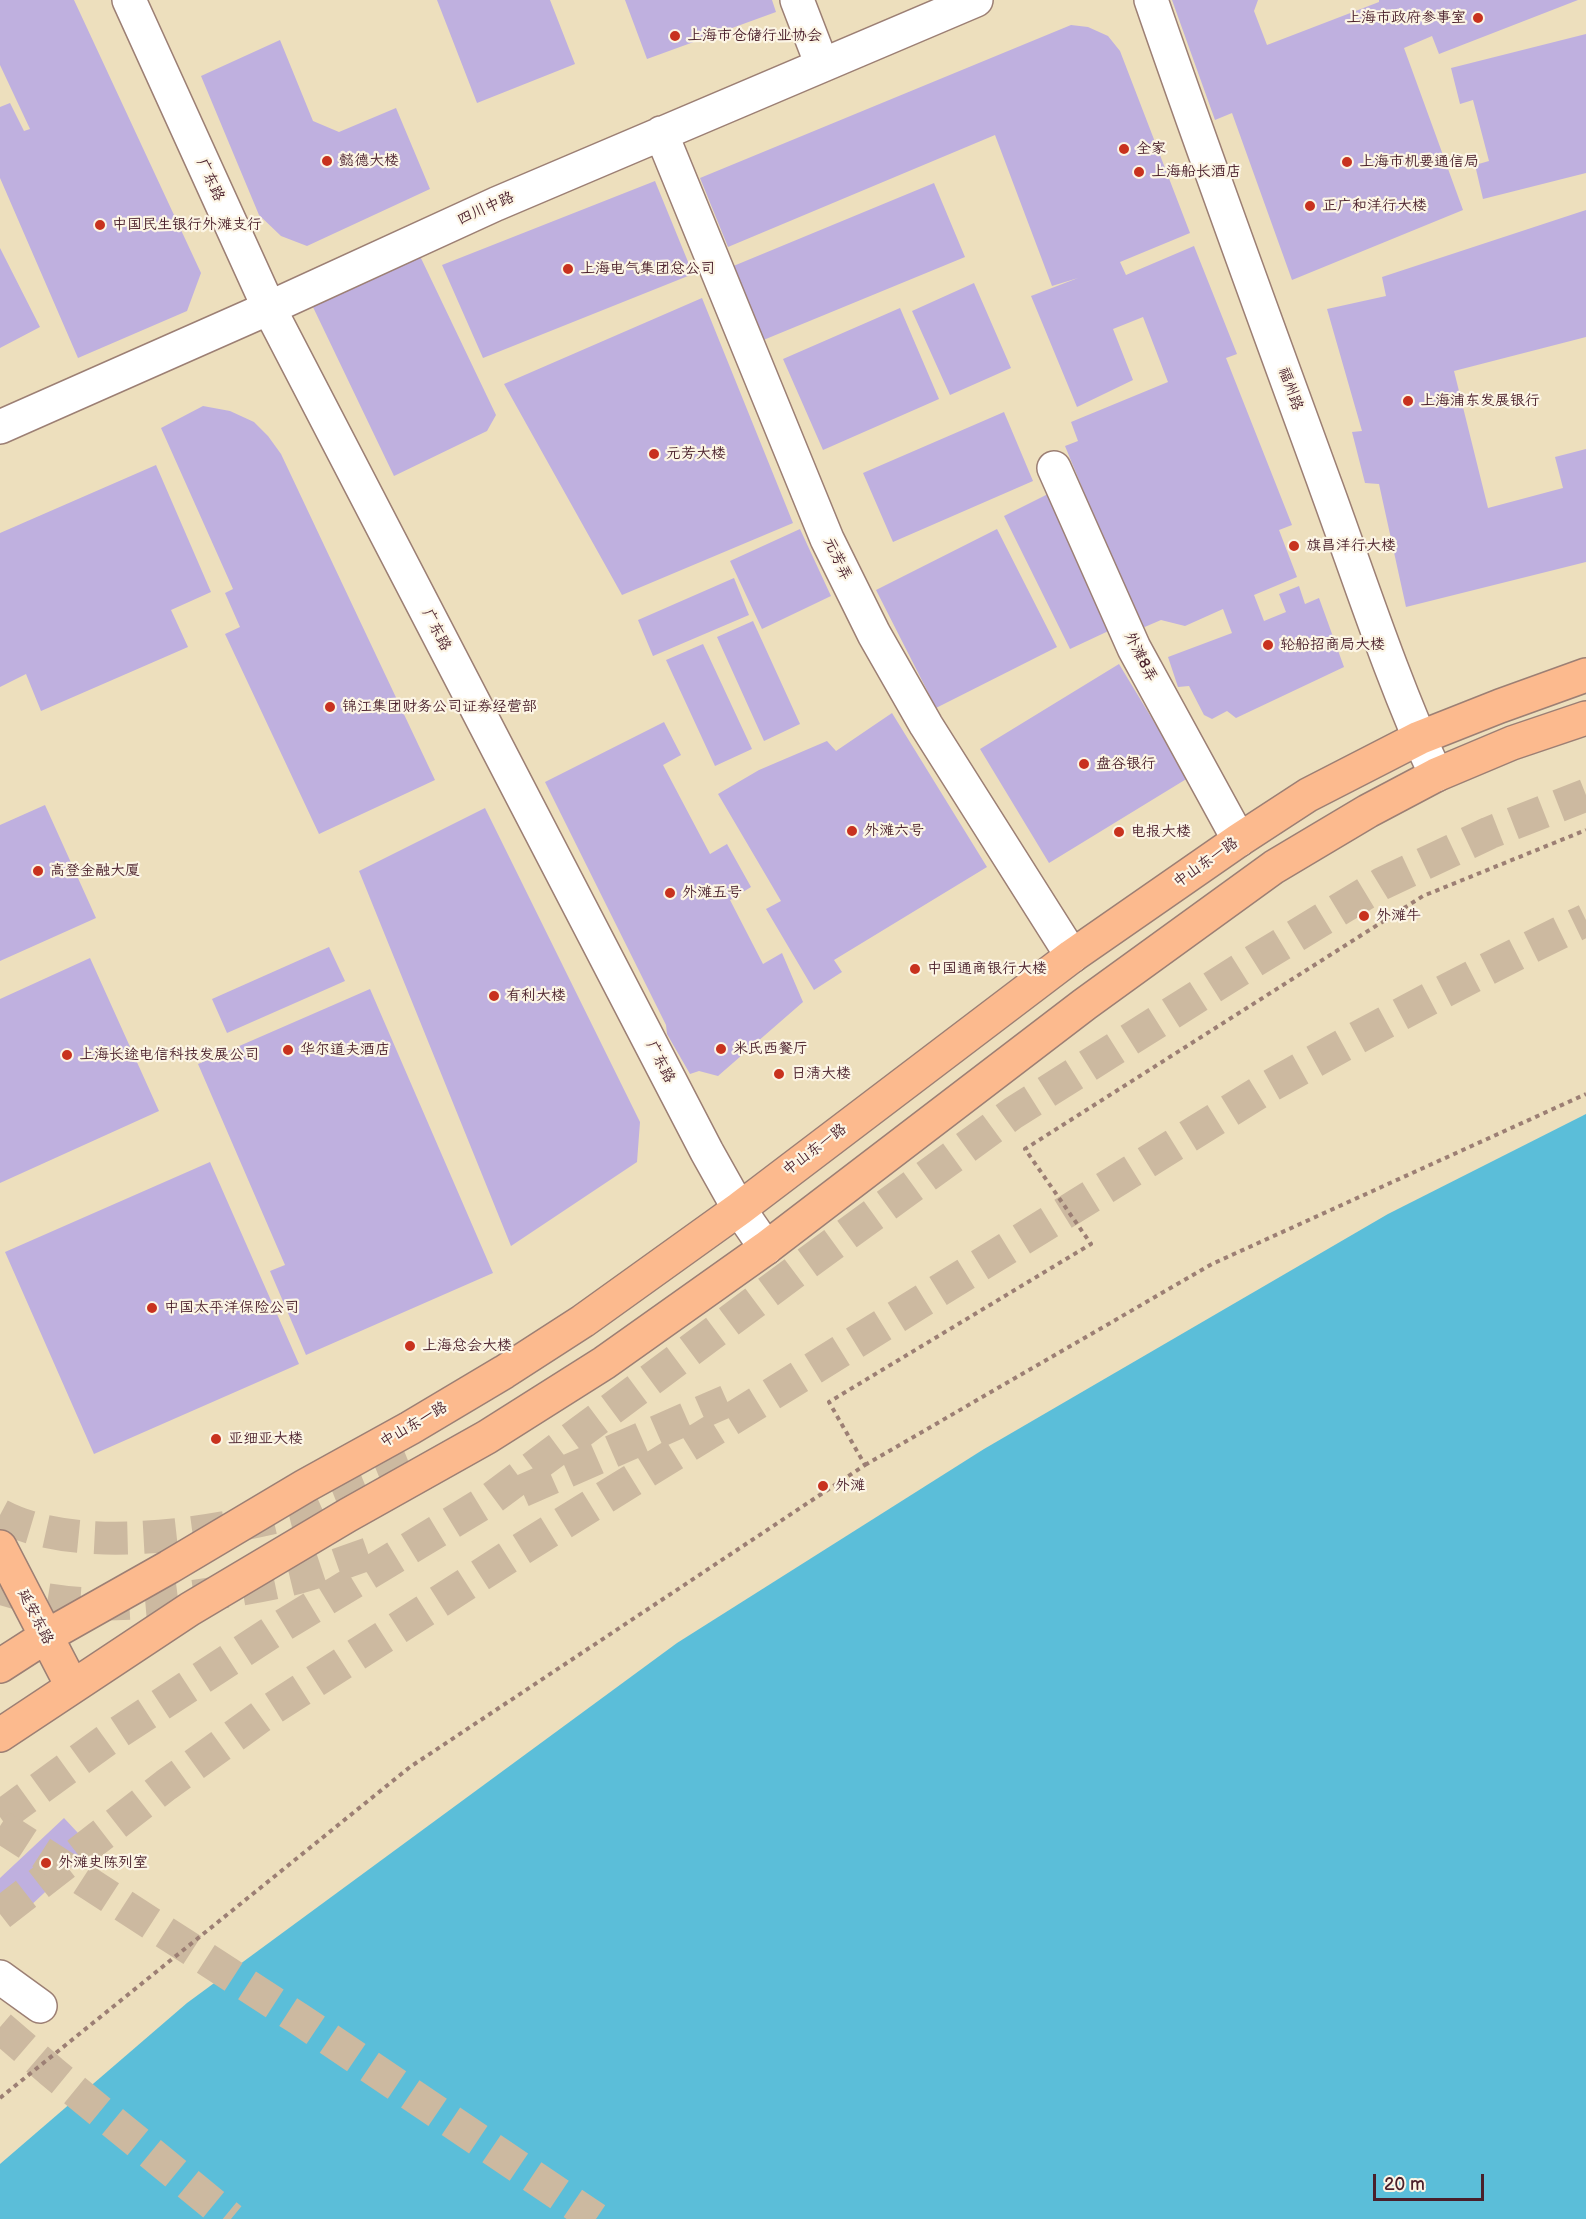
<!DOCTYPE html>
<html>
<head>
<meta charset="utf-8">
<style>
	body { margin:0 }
	#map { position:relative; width:1586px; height:2219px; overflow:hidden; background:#eddfbd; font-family:"Balsamiq Sans",sans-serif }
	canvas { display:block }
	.scale { position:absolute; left:1373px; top:2174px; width:111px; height:27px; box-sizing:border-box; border:3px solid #4a1f2b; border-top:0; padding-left:8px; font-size:18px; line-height:21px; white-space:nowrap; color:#4a1f2b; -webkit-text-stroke:4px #fcf5e5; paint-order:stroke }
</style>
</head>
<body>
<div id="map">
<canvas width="1586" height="2219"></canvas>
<div class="scale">20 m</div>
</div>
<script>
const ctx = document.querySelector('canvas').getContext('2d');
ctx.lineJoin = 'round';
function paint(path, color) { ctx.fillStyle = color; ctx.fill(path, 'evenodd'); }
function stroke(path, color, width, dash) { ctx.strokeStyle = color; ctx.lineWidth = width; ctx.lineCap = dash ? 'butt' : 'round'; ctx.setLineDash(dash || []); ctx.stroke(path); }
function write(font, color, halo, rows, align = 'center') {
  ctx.font = font + ' "Balsamiq Sans","LXGW WenKai TC",sans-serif'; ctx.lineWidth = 4.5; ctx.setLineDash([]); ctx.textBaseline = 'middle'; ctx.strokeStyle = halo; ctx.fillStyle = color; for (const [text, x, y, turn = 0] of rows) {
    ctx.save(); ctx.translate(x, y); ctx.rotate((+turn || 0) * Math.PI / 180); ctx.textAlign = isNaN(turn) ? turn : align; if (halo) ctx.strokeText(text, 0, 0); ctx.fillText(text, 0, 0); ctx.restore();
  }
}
paint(new Path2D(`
	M1586,1114V2219H0V2164L187,2003L677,1643L984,1449L1388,1214Z`), '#5bbed9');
paint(new Path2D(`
	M0,0H74L201,273L187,311L78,358L0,178V107L10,103L24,131L30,129L0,65Z
	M437,0H550L575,64L477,103Z
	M625,0H772L776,12L647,59Z
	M1172,0H1258L1254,11L1267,45L1379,2V0H1578L1439,54L1432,36L1404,48L1463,210L1292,280L1232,113L1215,120Z
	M1071,25L1088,27L1108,36L1120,51L1190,233L1120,262L1126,275L1194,246L1237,354L1226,358L1292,525L1279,530L1297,577L1254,595L1264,621L1286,612L1279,594L1299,586L1305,604L1319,598L1344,667L1236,718L1227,711L1212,719L1204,715L1189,686L1178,687L1168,657L1232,633L1223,609L1185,626L1161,620L1140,629L1065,446L1078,441L1071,422L1168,382L1143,317L1113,329L1133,380L1077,407L1031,296L1078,278L1052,286L995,135L728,247L700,178Z
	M1586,34V173L1483,199L1475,165L1489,161L1473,100L1460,104L1451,68Z
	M280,40L313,121L339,132L396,108L430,189L307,246L281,236L259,215L201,76Z
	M655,181L693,274L483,358L442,265Z
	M934,183L965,257L761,341L731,267Z
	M1586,210V337L1454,371L1488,508L1563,488L1555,457L1586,449V562L1406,607L1379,484L1365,483L1352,432L1362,431L1327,309L1386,296L1382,277Z
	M0,248L40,327L0,348Z
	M419,254L496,415L487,431L394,476L312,305Z
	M974,283L1011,368L950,395L912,311Z
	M702,298L793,523L622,595L504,384Z
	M900,308L939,399L823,450L783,359Z
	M203,406L230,411L254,422L268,436L281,454L435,780L319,834L225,634L240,627L225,593L233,589L161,428Z
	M1004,412L1033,481L893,542L863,473Z
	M156,465L211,592L171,610L188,647L41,711L26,674L0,687V533Z
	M1050,493L1117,627L1070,649L1004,516Z
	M800,529L831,596L762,629L730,561Z
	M997,529L1057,647L936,708L876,590Z
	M734,578L749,615L653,656L638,620Z
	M753,621L800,724L764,741L717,637Z
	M703,644L752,749L715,766L666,660Z
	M1119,664L1188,778L1049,863L980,749Z
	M892,713L987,867L834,960L842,972L814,990L766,909L781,901L718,794L759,770L827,741L836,751Z
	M664,722L681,755L663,765L710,854L727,844L751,887L730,900L763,964L782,953L803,1002L718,1076L699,1071L690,1074L667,1034L666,1025L545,782Z
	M45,805L96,918L0,961V825Z
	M485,808L640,1122L637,1162L511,1246L359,871Z
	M329,947L345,981L227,1033L212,999Z
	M90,958L159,1111L0,1183V999Z
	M370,989L493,1273L306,1355L270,1271L285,1265L198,1064Z
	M210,1162L299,1364L94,1454L5,1252Z
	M64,1818L92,1848L11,1924L0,1913V1878Z`), '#bfb0df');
stroke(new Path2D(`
	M522,1491L727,1401
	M0,1515C79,1557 214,1533 297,1512C311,1508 325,1500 339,1495C366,1484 393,1473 420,1462
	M0,1588C66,1610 128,1606 196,1596C231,1591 265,1586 300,1577C328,1569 355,1558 383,1549
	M0,1817L108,1739L272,1632L492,1498L803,1266L1013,1113L1254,961L1381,884L1489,833L1586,795
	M0,1914L166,1785L270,1710L518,1551L1263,1090C1369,1030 1476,973 1586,920`), '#ccb9a0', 33, [33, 16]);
stroke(new Path2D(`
	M0,1826L299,2019L596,2219
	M0,2027L52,2072L231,2219`), '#ccb9a0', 33, [33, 16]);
const minor = new Path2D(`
	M129,0L269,308L707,1152L739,1209L766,1248
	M797,0L822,65
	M1151,0C1207,163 1267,325 1326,487C1361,583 1393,682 1436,775
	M661,133L827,539L874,634L926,725L1072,956
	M0,427L269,308L496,204L976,0
	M1054,468L1134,648L1239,840
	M0,1977L40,2006`);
const major = new Path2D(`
	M0,1547L72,1686
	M0,1666L45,1637L169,1567L305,1486L410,1428L504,1372L583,1321L739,1209L1072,956L1239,840L1308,795L1419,738L1500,706L1586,675
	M0,1735L190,1609L348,1515L487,1437L604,1363L766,1248L1085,1004L1274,867L1368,811L1436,775L1512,743L1586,718`);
stroke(minor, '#9c7f74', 36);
stroke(major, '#9c7f74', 36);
stroke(new Path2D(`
	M865,1465L1212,1264L1586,1094
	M0,2098L410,1767L865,1465L829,1402L1091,1244L1025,1149L1423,896L1586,830`), '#9c7f74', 4, [4.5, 4.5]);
stroke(minor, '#fff', 33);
stroke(major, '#fcba8e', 33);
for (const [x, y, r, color] of [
	[1478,18,6,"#c8321e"],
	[675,36,6,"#c8321e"],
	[1124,149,6,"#c8321e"],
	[327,161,6,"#c8321e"],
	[1347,162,6,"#c8321e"],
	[1139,172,6,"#c8321e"],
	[1310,206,6,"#c8321e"],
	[100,225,6,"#c8321e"],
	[568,269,6,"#c8321e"],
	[1408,401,6,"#c8321e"],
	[654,454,6,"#c8321e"],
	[1294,546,6,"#c8321e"],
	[1268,645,6,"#c8321e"],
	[330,707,6,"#c8321e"],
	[1084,764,6,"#c8321e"],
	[852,831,6,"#c8321e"],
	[1119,832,6,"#c8321e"],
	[38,871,6,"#c8321e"],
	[670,893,6,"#c8321e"],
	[1364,916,6,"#c8321e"],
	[915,969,6,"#c8321e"],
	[494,996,6,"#c8321e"],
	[721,1049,6,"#c8321e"],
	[288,1050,6,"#c8321e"],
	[67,1055,6,"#c8321e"],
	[779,1074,6,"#c8321e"],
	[152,1308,6,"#c8321e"],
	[410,1346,6,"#c8321e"],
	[216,1439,6,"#c8321e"],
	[823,1486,6,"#c8321e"],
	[46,1863,6,"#c8321e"]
]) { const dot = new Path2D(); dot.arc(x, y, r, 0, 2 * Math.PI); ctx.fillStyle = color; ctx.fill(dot); stroke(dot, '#fcf5e5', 2); }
write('15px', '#4a1f2b', '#fcf5e5', [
	["上海市政府参事室",1466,18,"right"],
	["上海市仓储行业协会",687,36],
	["全家",1136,149],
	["懿德大楼",339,161],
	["上海市机要通信局",1359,162],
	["上海船长酒店",1151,172],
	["正广和洋行大楼",1322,206],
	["中国民生银行外滩支行",112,225],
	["上海电气集团总公司",580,269],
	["上海浦东发展银行",1420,401],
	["元芳大楼",666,454],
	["旗昌洋行大楼",1306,546],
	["轮船招商局大楼",1280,645],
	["锦江集团财务公司证券经营部",342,707],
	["盘谷银行",1096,764],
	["外滩六号",864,831],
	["电报大楼",1131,832],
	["高登金融大厦",50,871],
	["外滩五号",682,893],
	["外滩牛",1376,916],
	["中国通商银行大楼",927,969],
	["有利大楼",506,996],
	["米氏西餐厅",733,1049],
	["华尔道夫酒店",300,1050],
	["上海长途电信科技发展公司",79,1055],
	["日清大楼",791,1074],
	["中国太平洋保险公司",164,1308],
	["上海总会大楼",422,1346],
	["亚细亚大楼",228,1439],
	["外滩",835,1486],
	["外滩史陈列室",58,1863]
], 'left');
write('15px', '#4a1f2b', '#fcf5e5', [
	["广东路",210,180,65],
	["四川中路",486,209,-24],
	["福州路",1290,389,70],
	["元芳弄",837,559,65],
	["广东路",436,630,63],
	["外滩8弄",1140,657,63],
	["中山东一路",1206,863,-35],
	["广东路",660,1062,63],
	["中山东一路",815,1150,-37],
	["中山东一路",414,1425,-30],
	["延安东路",35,1617,63]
]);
</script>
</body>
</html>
